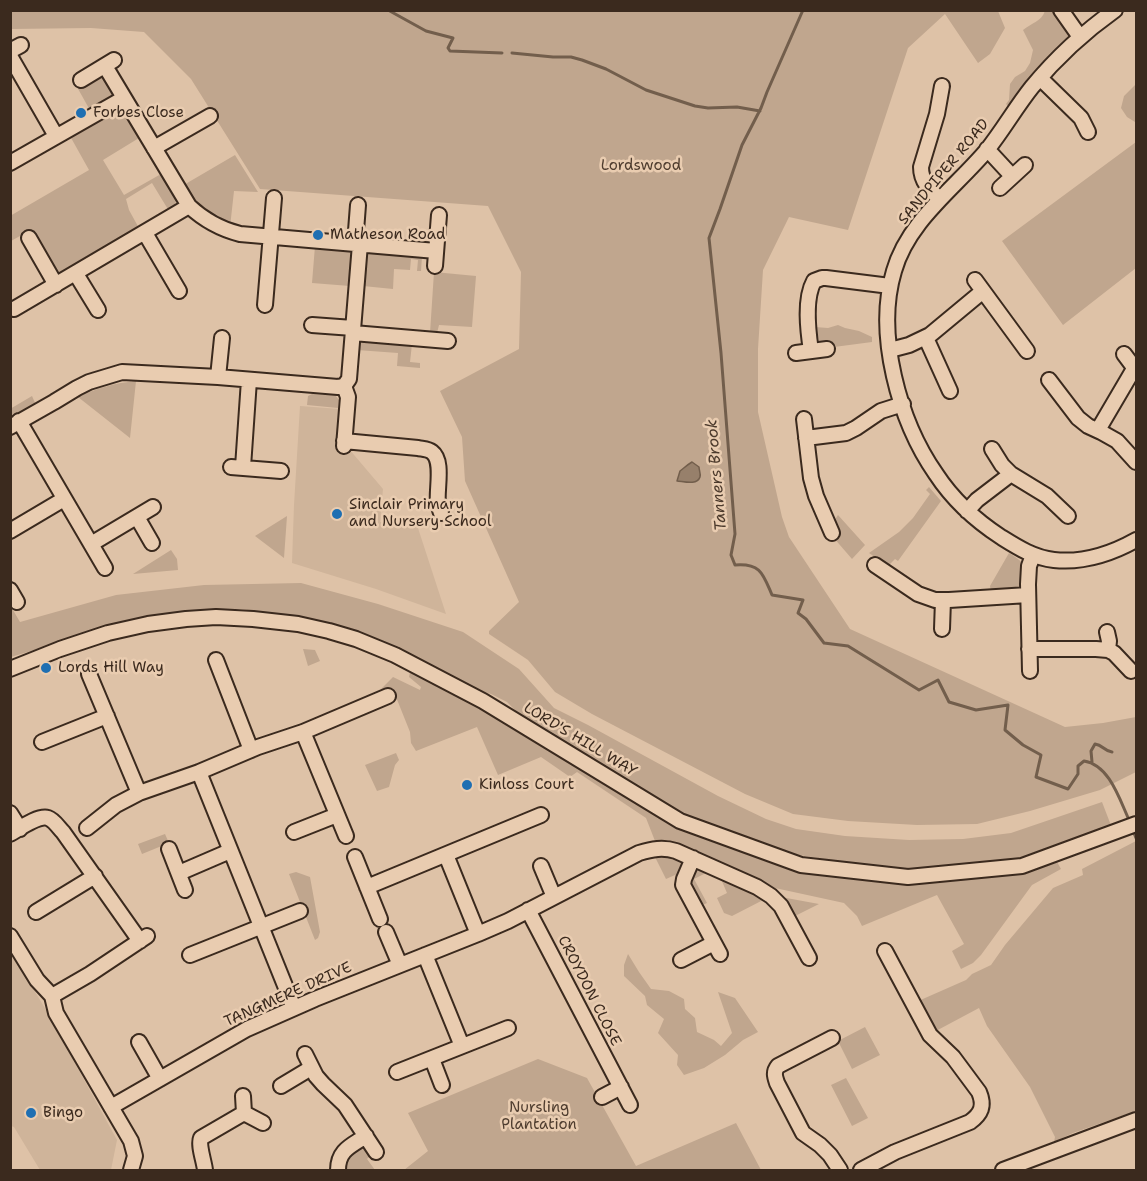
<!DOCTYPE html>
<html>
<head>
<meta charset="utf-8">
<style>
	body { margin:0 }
	#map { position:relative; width:1147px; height:1181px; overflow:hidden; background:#dec2a7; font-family:"Shantell Sans",sans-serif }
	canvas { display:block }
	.frame { position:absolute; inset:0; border:12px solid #3b2a1e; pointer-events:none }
</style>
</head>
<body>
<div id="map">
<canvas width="1147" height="1181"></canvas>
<div class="frame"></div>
</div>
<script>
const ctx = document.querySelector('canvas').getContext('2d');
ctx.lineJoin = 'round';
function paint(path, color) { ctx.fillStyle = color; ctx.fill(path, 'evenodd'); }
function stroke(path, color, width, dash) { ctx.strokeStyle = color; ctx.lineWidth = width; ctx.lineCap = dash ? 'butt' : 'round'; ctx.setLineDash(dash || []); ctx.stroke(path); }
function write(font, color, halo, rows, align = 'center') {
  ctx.font = font + ' "Shantell Sans",sans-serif'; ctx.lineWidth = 5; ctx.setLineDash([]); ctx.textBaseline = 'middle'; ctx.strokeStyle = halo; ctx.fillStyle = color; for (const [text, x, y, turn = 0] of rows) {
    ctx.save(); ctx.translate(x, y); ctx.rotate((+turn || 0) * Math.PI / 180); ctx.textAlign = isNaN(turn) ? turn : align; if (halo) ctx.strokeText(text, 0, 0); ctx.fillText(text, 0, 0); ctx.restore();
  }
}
paint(new Path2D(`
	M300,406L340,409L349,449L383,489L380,522L417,525L446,614L376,589L292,563L294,505Z
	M10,950L46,1010L117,1140L111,1170H40L14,1127L11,1126Z`), '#cfb49a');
paint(new Path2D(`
	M10,11H998L1005,28L990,54L978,63L945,14L908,48L848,230L789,217L763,270L758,349V412L782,517L789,537L850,629L1065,727L1103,723L1136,717V772L1100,790L1030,811L977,824L917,825L848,821L793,814L745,794L592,714L555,692L528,660L489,634V631L519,602L465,481L462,437L440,391L519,349L521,272L488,206L260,189L191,79L144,32L91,28L11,29Z
	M1045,11H1055L1074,37L1011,109L1006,104L1009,100L1010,84L1015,77L1025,71L1030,63L1033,50L1023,30C1031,23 1041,22 1045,11Z
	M97,75H102L107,77L115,94L113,99L91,112L77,87Z
	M1136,84V124L1135,122L1127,117L1121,108L1124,96Z
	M115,109L124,111L139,138L103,160L124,195L161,174L176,199L175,207L169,211L152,183L126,199L129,210L140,230L64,276L55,275L29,231L11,241L10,216L89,170L70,136Z
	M1136,142V268L1063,325L1002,241Z
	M235,155L258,192L234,191L230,227L203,213L182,186Z
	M315,246L349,249L352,251L353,256L350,286L312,283Z
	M372,252L422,256L421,271H417L418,260L411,259L410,270L394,269L393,289L363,286L366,255L368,253Z
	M434,272L476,276L472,327L439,325L437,333H430Z
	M838,325L845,328L859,331L872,337V342L834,347L830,349L824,342L819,341L818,336L814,334L815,327L828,328Z
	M364,340L412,344L410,362L420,363V368L397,366L398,353L357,350C357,345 360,343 364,340Z
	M136,381L130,438L78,397C97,388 115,383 136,381Z
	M312,394L335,395L339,400L338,408L307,405L308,396Z
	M32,396L36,405L11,420L10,409Z
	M929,487L941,501L898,561L895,559L890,564H885L869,553L899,532L913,518L930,494L926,490Z
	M838,515L865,545L852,559L833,537L839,533L834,521Z
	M287,516L284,558L255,536Z
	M171,550L177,559L178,570L133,574Z
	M1009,553C1028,565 1025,565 1023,587L1020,589L991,592L990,586Z
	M301,583L378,604L463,632L519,669L554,708L588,725L718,796L766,819L796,829L845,836L909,840L963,839L1011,833L1102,802L1112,828L1016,859L909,870L876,867L786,853L685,817L516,711L507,702L491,694L469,687L451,676L370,637L300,618L242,609L206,610L137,619L11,657L10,605L20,622L116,595L204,585Z
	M303,649L315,650L320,661L308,666Z
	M410,672L434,680L601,778L798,868L900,882L1056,860L1061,869L1032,885L981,955L973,963L961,969L952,951L964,944L937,895L862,926L857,916L844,903L775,888L717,865L668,840L655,841L646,818L577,772L570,777L541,757L498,775L477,727L416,751L411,743L410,732L396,697L390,698L387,689L381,691V689L393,677L420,690L421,687L409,677Z
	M396,753L399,760L395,765L389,787L377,791L365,765Z
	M165,834L169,843L142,854L138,844Z
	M1136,841V1111L1073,1133L1054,1142L1055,1137L1030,1087L987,1026L979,1008L934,1032L916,1002L966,980L972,974L991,965L1005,945L1053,888L1083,875L1082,869Z
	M654,855L674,856L681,860L682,867L677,877L675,875L666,879Z
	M697,868H700L767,898L732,916L724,913L717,898L727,893L721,879L708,872L694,879L707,903L700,906L689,885L694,869Z
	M296,872L310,877L320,932L318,938L315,940L289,874Z
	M781,897L819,904L793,917Z
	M628,954L639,972L651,989L669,991L684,999L685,1009L695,1018L697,1032L714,1040L721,1046L732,1033L718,992L735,998L758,1032L743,1040L725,1055L704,1068L684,1075L677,1065L678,1055L658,1033L664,1019L647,1005L645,996L624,976V965Z
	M865,1027L880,1055L852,1069L838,1041Z
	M538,1059L587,1078L636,1166L736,1123L761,1170H404L428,1151L408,1113Z
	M846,1078L868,1118L852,1126L831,1085Z
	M365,1146L371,1155L367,1159L375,1170H345C345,1156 354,1152 365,1146Z`), '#c0a68e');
const water = new Path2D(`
	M692,462L699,467C699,470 701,474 700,477C697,486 682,481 677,481L680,471C684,468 687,465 692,462Z`);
paint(water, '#97806b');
stroke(water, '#725e4c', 1.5);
stroke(new Path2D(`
	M388,10L426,31L453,38L448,48L450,51L502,53
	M803,10L767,92L761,108L742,145L720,209L709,238L721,353L735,534L731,555L735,565C761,563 763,574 772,595L803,600L798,613L806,619L824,643L848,646L919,690L938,680L949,702L976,710L1008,705L1005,730L1023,745L1041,755L1036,777L1068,789L1078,774V766L1084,761C1110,765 1120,801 1130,822
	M512,53L553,57H571L582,60L606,69L646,90L695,106L708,108L737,107L760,111
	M1092,762L1091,751L1095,744C1103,745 1104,751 1112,752
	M1132,828L1136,838`), '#725e4c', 3);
const minor = new Path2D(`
	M1061,10L1080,37
	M1115,10C1084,32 1056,58 1032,87C1016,107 1003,130 987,150C955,188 908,221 894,271C875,334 899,421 936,474C953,500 975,520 1001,537C1017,547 1034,558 1054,560C1083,563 1111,554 1136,540
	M10,51L21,45
	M10,56L56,136
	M105,66L189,206C204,220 220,229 240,234L436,251
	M1040,78L1081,118L1088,132
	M81,80L114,60
	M154,148L210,116
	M987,149L1012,176
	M10,163L124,98
	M1000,188L1025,165
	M940,199C930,190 921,182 921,167L937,114L942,86
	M145,233L179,291
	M29,238L56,285
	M355,244L358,205
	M435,266L439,215
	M76,274L98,310
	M975,280L1027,351
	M265,305L274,198
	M14,309L189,206
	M312,325L353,328
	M353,333L448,341
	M926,338L950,391
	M890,350L909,345L930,335L983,291
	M811,351C808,331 804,299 814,281L822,278H826L890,286
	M796,353L827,349
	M1124,354L1136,370
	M218,377L222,338
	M1049,380L1078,418L1088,426L1101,432L1117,441L1136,462
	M344,386L349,379L360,244
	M804,419L811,478L816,496L832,533
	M19,421L105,568
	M10,427L54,402L77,388L89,382L122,372L218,377L338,387L344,386
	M1098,430L1135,367
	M806,438L846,433L856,428L881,411L903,404
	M344,441L418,448C422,449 428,449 432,452C444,461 436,490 438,504C439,507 440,510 441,513
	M344,446L348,397L344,386
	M992,449L1002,465L1011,474L1047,496L1068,516
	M231,467L281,471
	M243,467L249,380
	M967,511L977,500L1011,474
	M137,517L152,543
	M10,531L64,499
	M91,544L153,507
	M875,565L918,594L935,600H949L1028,595
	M10,590L17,602
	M942,629L943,600
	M1107,632L1109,641L1108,650
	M1029,649H1096L1108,650L1114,653L1131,671
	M216,660L251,750
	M10,669L60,649L108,633L148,624L186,619L216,617L253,619L298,624L329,631L356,639L395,655L483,701L680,821L801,865L908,877L1022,866L1136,824
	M1030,671L1028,584L1029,566L1033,555
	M89,674L139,793
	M303,732L346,836
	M42,742L107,716
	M199,772L294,1008
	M10,813L20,829
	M87,828L116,805L139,793L199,772L258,747L303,732L388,696
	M294,832L337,815
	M10,834C19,829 38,815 48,818C54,820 59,828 63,832L140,941
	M169,849L185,890
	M446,855L478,934
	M355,857L380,919
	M693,858L684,879L683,885L720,954
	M541,866L554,897
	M179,873L230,851
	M367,887L541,815
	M528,910L630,1105
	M36,912L95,876
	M386,932L400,965
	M10,936L37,980L52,996L56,1013L131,1141L135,1156L131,1170
	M190,955L300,911
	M425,955L462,1046
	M681,960L714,943
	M52,996L90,974L147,936
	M832,1038L778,1066C773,1072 775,1077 777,1083L803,1133L820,1145L830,1155L840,1170
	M139,1042L160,1079
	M305,1054L316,1076L323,1084L345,1105L376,1152
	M432,1059L442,1085
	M397,1072L508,1028
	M281,1086L311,1068
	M243,1096L244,1113L263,1123
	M602,1097L621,1087
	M111,1107L247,1029L315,999L478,934L508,921L639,853C652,849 663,847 676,851L757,887L771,896L781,906L809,958
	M205,1170C204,1161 198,1145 201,1138L244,1113
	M338,1170C338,1150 351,1146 366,1136
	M861,1170L895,1152L970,1122C981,1114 985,1106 979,1092L953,1057L930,1035L885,951
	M1003,1170L1136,1120`);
stroke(minor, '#3b2a1e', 18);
stroke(minor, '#e9ccb0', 14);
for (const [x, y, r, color] of [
	[81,113,6,"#1f6fb2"],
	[318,235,6,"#1f6fb2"],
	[337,514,6,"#1f6fb2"],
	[46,668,6,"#1f6fb2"],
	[467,785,6,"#1f6fb2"],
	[31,1113,6,"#1f6fb2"]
]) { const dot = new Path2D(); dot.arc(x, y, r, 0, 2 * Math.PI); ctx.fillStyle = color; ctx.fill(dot); stroke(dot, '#e9ccb0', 2); }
write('15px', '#3b2a1e', '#e9ccb0', [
	["Forbes Close",93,113],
	["Matheson Road",330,235],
	["Sinclair Primary",349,505],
	["and Nursery School",349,522],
	["Lords Hill Way",58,668],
	["Kinloss Court",479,785],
	["Bingo",43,1113]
], 'left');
write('15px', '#4f3d2f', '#e9ccb0', [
	["Lordswood",641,166],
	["Nursling",539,1108],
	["Plantation",539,1125]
]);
write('15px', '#3b2a1e', '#e9ccb0', [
	["SANDPIPER ROAD",944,172,-50],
	["LORD'S HILL WAY",580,740,31],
	["CROYDON CLOSE",589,991,63],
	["TANGMERE DRIVE",288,995,-24]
]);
write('italic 16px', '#4d3b2d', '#e9ccb0', [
	["Tanners Brook",717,475,-95]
]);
</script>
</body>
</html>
